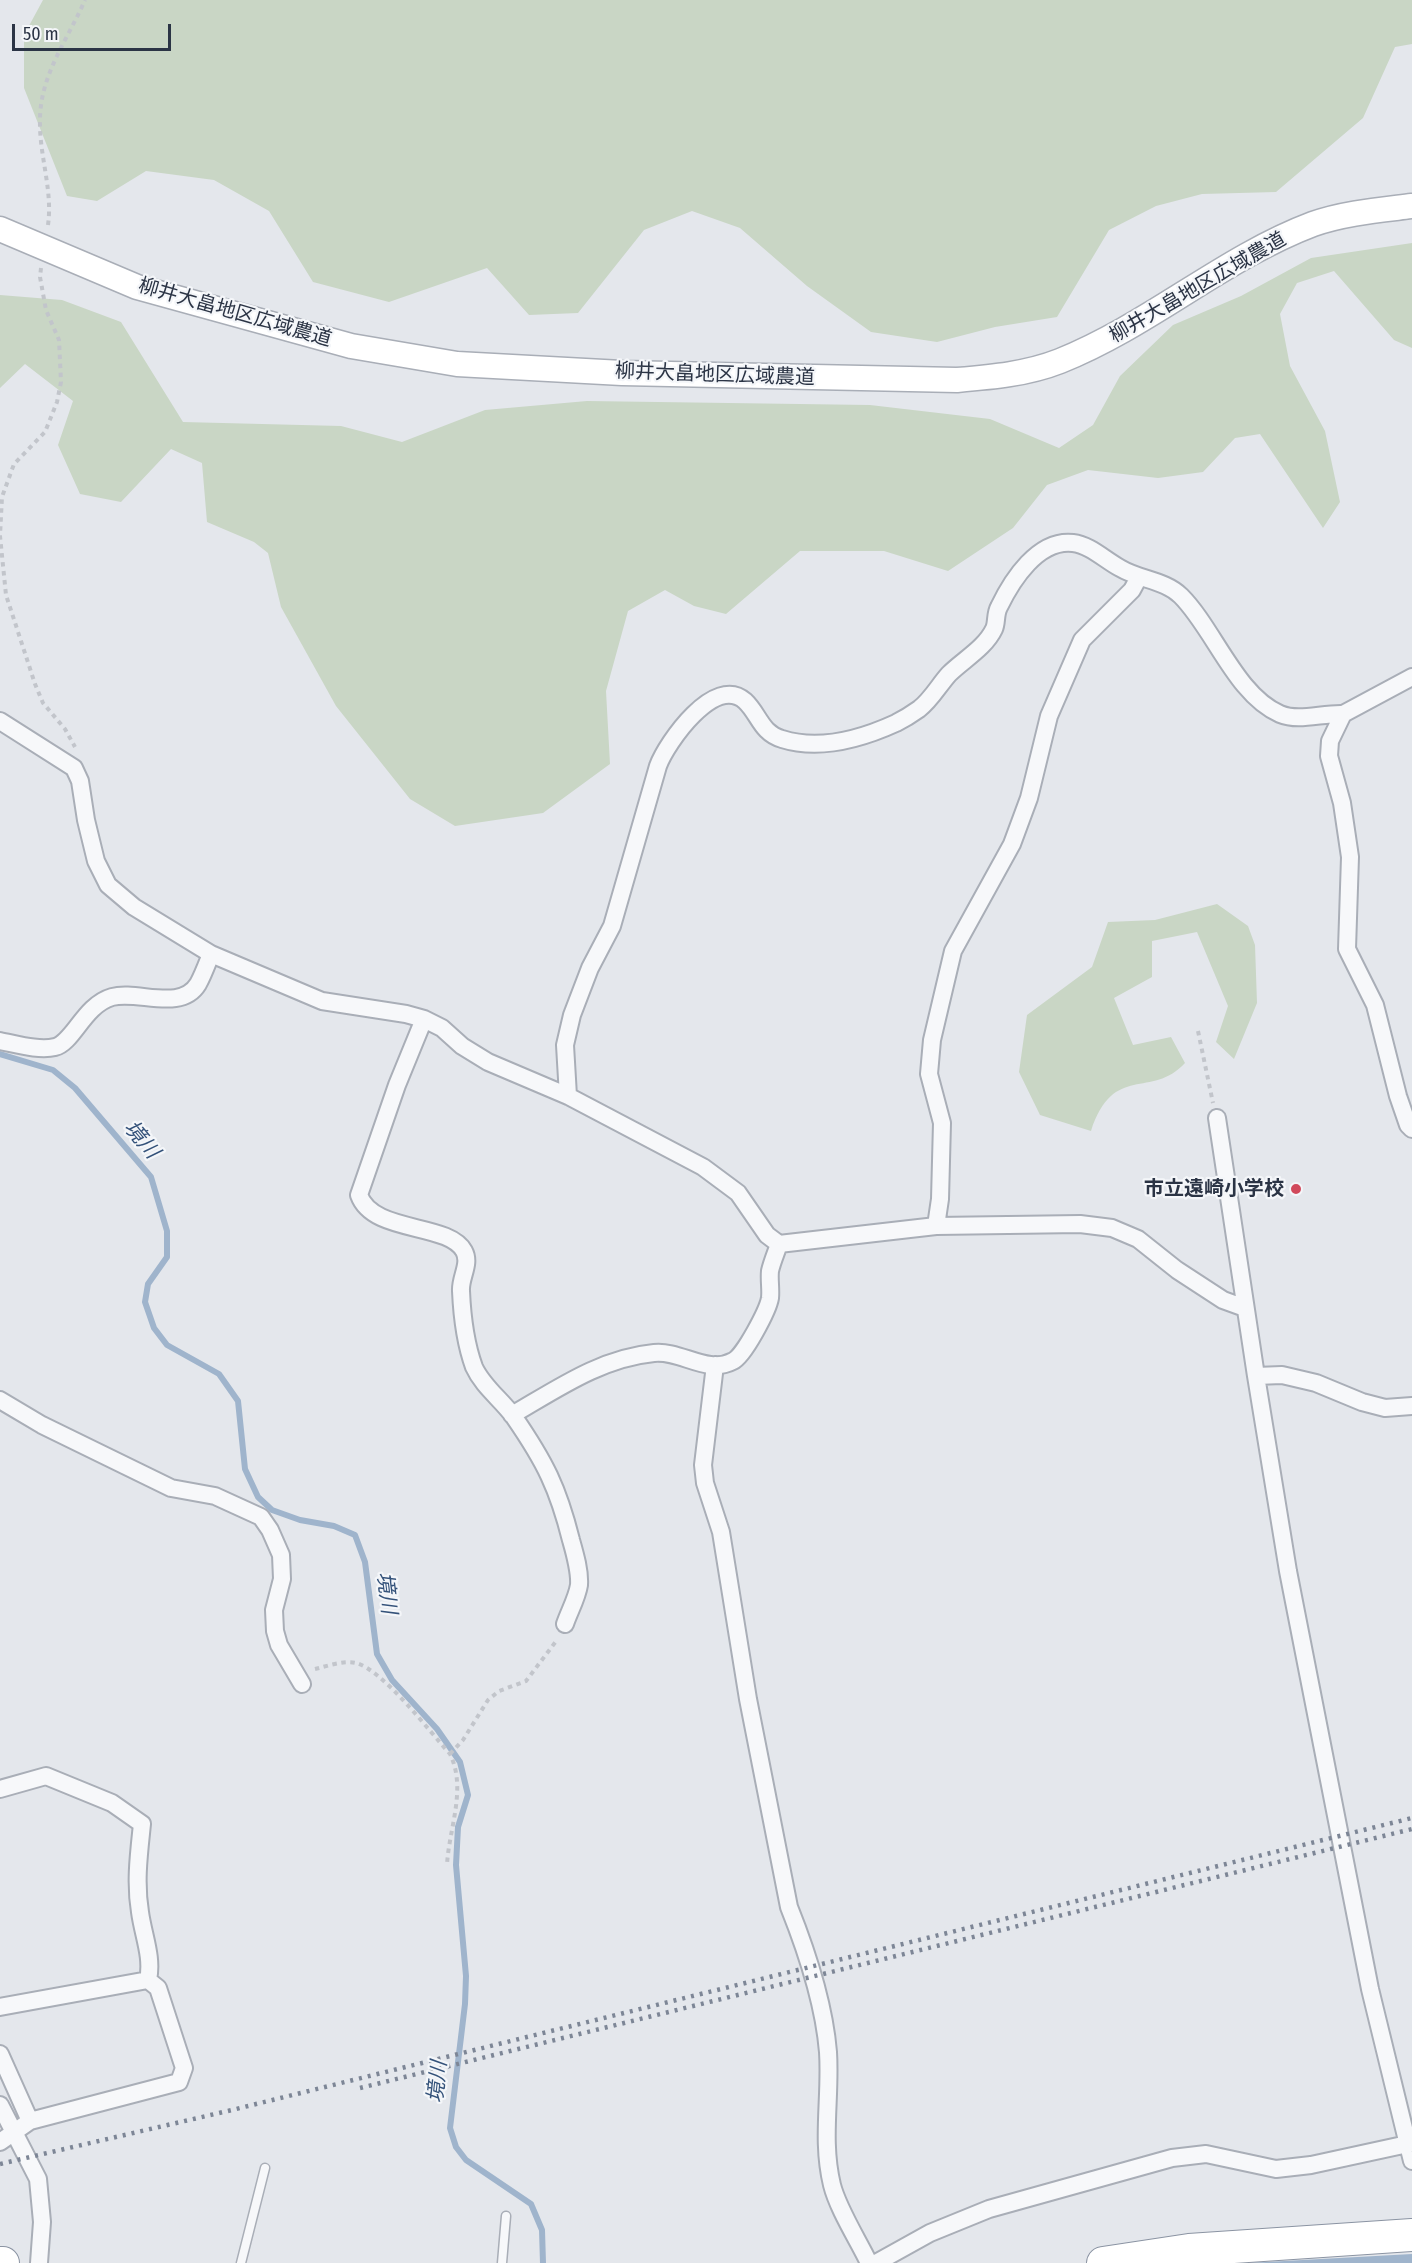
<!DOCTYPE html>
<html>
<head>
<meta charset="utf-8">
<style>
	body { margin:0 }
	#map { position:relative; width:1412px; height:2263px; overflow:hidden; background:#e4e7ec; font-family:"Fira Sans Condensed",sans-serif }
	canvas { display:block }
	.scale { position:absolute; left:12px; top:24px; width:159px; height:27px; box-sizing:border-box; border:3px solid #2b3445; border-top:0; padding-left:8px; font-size:18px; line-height:21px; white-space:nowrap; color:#2b3445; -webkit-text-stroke:4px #f4f6f9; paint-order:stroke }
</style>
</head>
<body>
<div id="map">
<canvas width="1412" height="2263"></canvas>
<div class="scale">50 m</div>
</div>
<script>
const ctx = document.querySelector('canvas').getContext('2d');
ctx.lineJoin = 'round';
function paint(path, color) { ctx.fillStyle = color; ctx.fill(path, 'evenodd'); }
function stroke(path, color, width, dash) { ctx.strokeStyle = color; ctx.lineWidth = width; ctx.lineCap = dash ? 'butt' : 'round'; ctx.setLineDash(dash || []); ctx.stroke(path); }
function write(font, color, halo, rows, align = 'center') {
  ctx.font = font + ' "Fira Sans Condensed","Noto Sans JP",sans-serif'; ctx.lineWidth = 4.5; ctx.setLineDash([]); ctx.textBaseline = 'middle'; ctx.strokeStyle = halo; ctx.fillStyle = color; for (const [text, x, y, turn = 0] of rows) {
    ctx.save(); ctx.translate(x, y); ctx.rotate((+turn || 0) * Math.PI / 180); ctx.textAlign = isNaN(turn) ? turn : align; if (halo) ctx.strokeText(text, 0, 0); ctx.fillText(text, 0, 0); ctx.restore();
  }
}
paint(new Path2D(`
	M43,0H1412V44L1395,47L1363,118L1276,192L1202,194L1156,206L1109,230L1057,317L995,327L937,342L871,332L807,286L740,228L692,211L644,230L578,313L529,315L487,268L389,302L313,282L269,211L214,180L146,171L97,201L67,196L24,88V35Z
	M1412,243V348L1394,340L1334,271L1297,283L1280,314L1290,366L1325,431L1340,502L1323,528L1260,434L1235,438L1203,472L1158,478L1088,470L1047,485L1013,528L948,571L884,551H800L726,614L694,606L665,590L628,611L606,691L610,764L543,813L455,826L410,799L336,706L281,607L268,553L254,542L207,522L202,463L171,449L121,502L80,494L58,445L73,401L25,364L0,388V295L62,300L121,322L183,422L341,426L402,442L485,410L587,401L870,405L990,419L1059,448L1093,425L1120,376L1173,325L1241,296L1311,258Z
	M1217,904L1248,926L1255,945L1257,1003L1234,1059L1216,1042L1228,1006L1197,932L1152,941V977L1114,998L1133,1045L1171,1037L1185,1063C1151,1100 1114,1062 1091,1131L1040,1115L1019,1072L1027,1015L1092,967L1108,922L1155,920Z`), '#c9d6c5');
paint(new Path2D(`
	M1412,2254V2263H1248Z`), '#9fb4cc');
stroke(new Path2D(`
	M0,1054L53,1070L75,1088L151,1177L167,1231V1257L148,1284L145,1302L154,1328L167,1345L219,1374L238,1401L245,1469L258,1497L272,1510L300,1520L334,1526L355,1535L365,1562L377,1654L392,1680L437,1729L460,1762L468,1795L458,1827L456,1865L466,1976L465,2004L450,2128L456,2147L466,2160L531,2204L542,2230L543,2263`), '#9fb4cc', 6);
const lane = new Path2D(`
	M241,2263L265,2168
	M502,2263L506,2216`);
const street = new Path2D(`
	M1412,677L1343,714L1330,741L1329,756L1342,803L1350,857L1347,949L1375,1005L1398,1096L1408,1125L1412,1129
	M0,721L74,768L80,781L86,820L96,861L108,885L134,907L211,954L322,1001L406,1014L424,1019L442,1028L462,1046L488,1062L568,1096L703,1167L738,1193L767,1235L779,1244L936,1226L1080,1224L1112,1228L1138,1239L1177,1270L1223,1300L1245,1308
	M424,1019L397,1085L359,1195C373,1234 448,1222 464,1251C471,1264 460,1277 461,1291C462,1314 466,1345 474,1367C483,1387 502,1400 514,1417C545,1462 558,1488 571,1540C575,1554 580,1571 579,1585C577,1598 569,1612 565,1624
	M0,1041C16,1044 39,1051 55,1047C73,1043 84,1005 112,997C138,990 181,1012 198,984C203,975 207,964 211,954
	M568,1096L565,1045L572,1015L590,968L612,926L658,766C667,742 715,674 745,701C759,714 761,733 782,739C820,751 861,739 896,723C904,719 912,714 919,709C931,700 939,685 949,674C963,660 985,648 994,629C997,623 995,614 999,607C1012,580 1038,539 1073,543C1090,545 1105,560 1120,568C1140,580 1165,580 1181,596C1214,629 1236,695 1280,714C1299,722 1322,713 1343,714
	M1217,1118L1256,1376L1282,1375L1316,1383L1362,1402L1385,1408L1412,1406
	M936,1226L940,1199L942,1123L929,1074L932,1040L953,951L1012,844L1029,798L1049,716L1082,640L1132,590L1139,577
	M715,1365L703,1465L705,1483L721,1532L748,1699L789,1907C807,1952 824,2003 828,2052C831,2097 821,2140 832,2185C838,2209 858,2240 869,2263
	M1256,1376L1288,1571L1370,1989L1412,2161
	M0,1400L42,1425L171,1488L215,1496L261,1517L270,1530L281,1555L282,1579L274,1610L275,1631L279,1645L302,1684
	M512,1415C557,1389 601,1358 654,1353C681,1350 707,1375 733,1361C744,1356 768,1310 770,1298C771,1289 769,1280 770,1271C772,1262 776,1253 779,1244
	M0,1789L46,1776L112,1803L142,1824C139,1853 135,1882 140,1912C143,1935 153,1957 148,1980
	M0,2007L148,1980L158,1988L184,2068L179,2082L30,2121
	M0,2054L30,2121L0,2142
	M0,2105L38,2179L42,2222L39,2263
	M876,2263L930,2233L989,2209L1172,2158L1206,2154L1276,2169L1311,2165L1412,2143`);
const secondary = new Path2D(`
	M0,229L137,287L351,346L457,364L622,373L957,380C992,377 1027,374 1060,361C1150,325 1223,258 1313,224C1344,213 1380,210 1412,206`);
const highway = new Path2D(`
	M0,2263H3
	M1103,2263L1189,2250L1412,2235`);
stroke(lane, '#a9aeb7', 11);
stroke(street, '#a9aeb7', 20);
stroke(secondary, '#a9aeb7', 27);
stroke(highway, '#8b94a3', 34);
stroke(new Path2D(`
	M48,225C53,190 39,155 40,120C40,75 68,39 85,0
	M41,268L40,277L46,310L59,340L61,382L57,402L45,432L14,464L2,497L0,536L6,595L35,684L43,703L65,729L75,747
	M1198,1031L1213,1103
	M315,1669C328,1666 343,1660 356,1663C383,1670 430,1732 450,1754C467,1789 449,1828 447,1865
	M450,1754L463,1740L488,1700L499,1691L526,1681L557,1640`), '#c2c5cb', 4, [4.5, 4.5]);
stroke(lane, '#f7f8fa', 8);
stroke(street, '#f7f8fa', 16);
stroke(secondary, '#fff', 24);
stroke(highway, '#fff', 32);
stroke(new Path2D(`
	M360,2088L1412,1829
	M0,2164L232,2110L1412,1818`), '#7d8696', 4.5, [3, 6]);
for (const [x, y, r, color] of [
	[1296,1189,6,"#d1495b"]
]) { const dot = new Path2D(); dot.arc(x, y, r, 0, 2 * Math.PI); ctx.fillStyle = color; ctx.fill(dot); stroke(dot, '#f4f6f9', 2); }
write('20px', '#2b3445', '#f4f6f9', [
	["柳井大畠地区広域農道",1198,288,-30],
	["柳井大畠地区広域農道",235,313,16],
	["柳井大畠地区広域農道",715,375,2]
]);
write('bold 20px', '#2b3445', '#f4f6f9', [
	["市立遠崎小学校",1284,1189]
], 'right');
write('italic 21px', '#34527a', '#f4f6f9', [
	["境川",141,1140,50],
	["境川",386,1593,83],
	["境川",438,2082,-84]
]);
</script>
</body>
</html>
